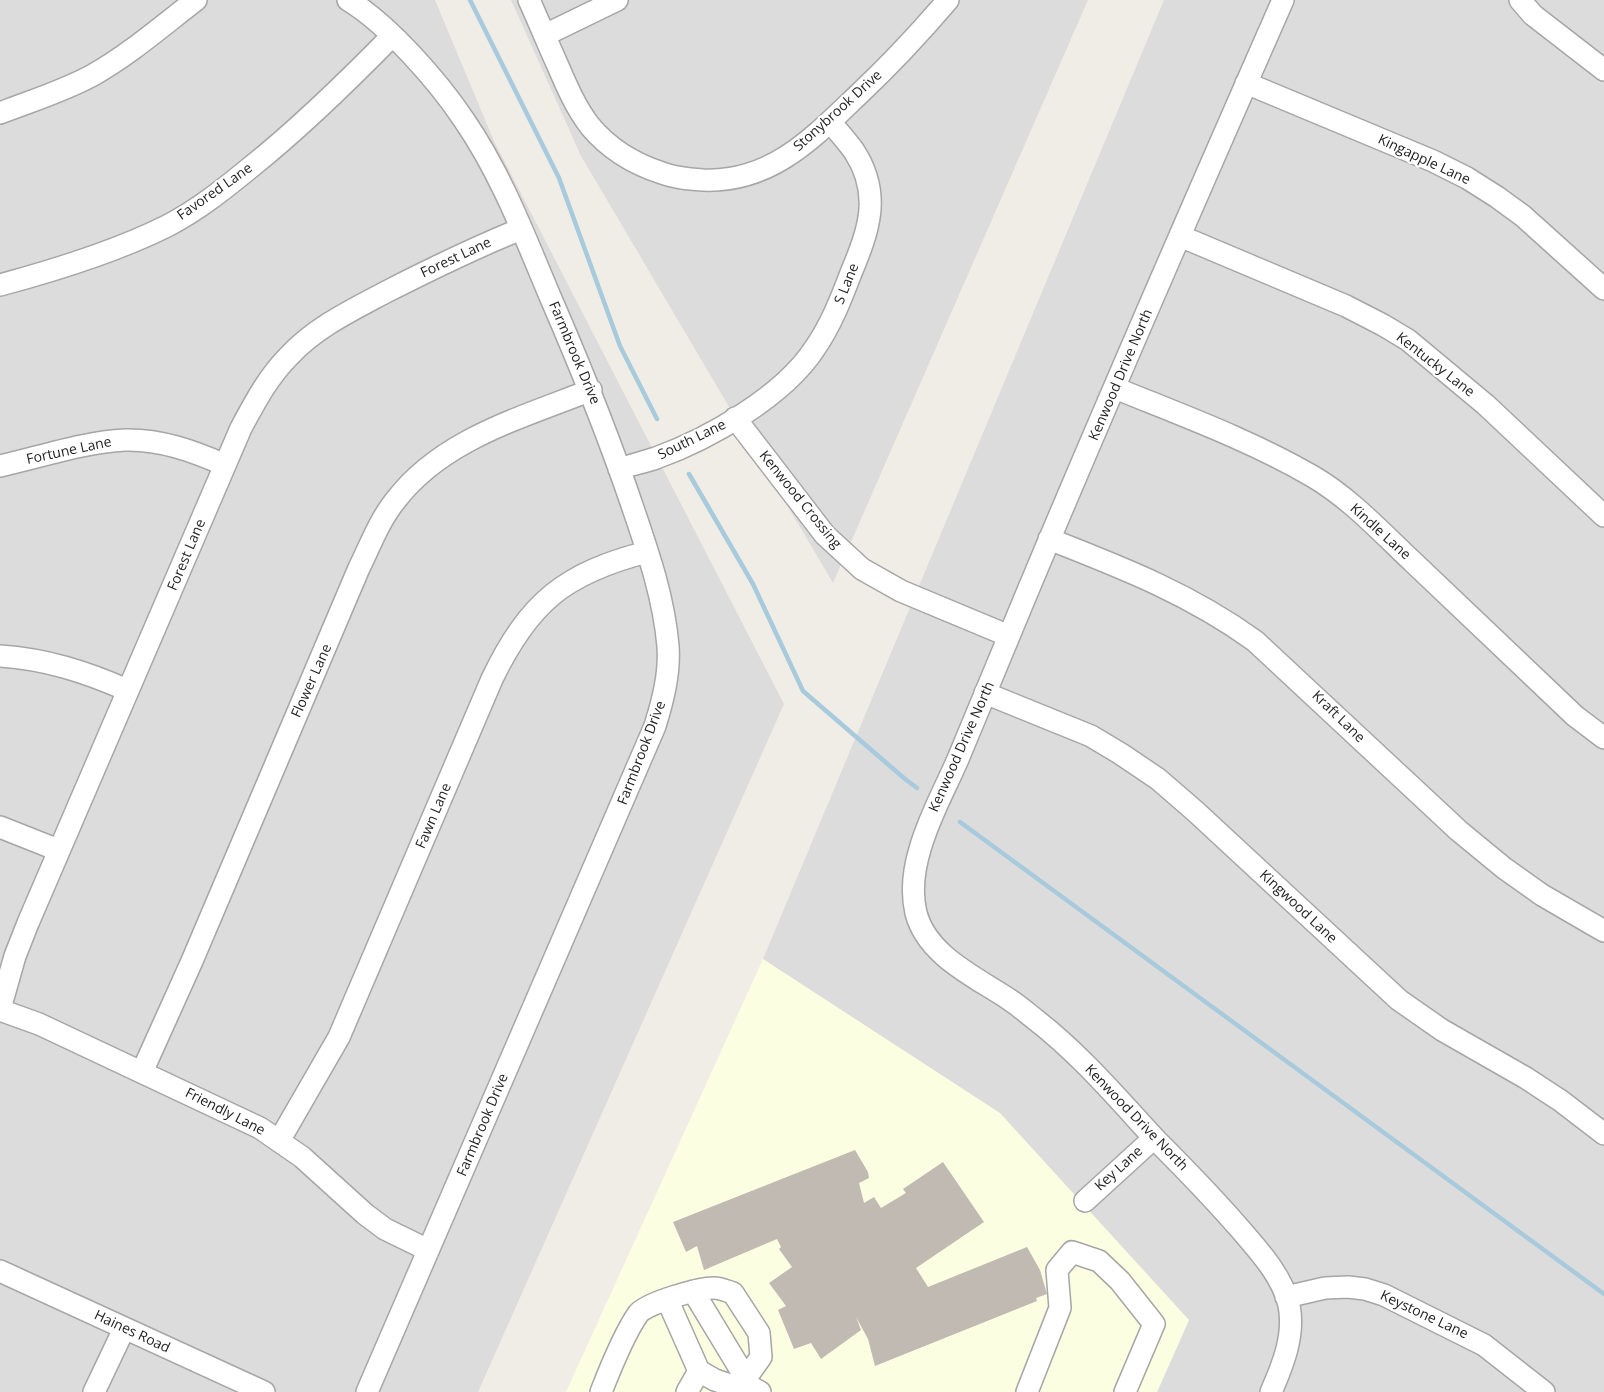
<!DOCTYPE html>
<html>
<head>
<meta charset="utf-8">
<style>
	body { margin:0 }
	canvas { display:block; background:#f0ede6 }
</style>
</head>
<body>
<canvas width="1604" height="1392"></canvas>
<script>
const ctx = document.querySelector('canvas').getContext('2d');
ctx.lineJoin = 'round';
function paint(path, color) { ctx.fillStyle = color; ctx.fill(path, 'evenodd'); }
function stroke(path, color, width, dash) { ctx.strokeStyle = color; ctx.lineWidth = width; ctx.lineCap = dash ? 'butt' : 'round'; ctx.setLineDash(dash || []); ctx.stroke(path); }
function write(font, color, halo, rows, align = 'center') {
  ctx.font = font + ' "Open Sans",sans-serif'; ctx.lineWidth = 4.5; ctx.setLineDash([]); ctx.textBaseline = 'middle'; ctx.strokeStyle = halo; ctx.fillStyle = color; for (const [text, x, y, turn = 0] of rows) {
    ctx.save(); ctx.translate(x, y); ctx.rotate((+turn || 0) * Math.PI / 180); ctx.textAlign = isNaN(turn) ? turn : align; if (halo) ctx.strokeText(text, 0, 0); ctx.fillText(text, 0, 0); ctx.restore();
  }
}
paint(new Path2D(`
	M0,0H435L494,141L784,704L478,1392H0Z
	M511,0H1088L833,583L581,156Z
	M1164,0H1604V1392H1157L1189,1320L763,959Z`), '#dddcdc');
paint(new Path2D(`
	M763,959L1000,1113L1189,1320L1157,1392H566Z`), '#fbfee0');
stroke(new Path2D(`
	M470,0L559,178L620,346L657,419
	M689,474L753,584L803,691L905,779L917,788
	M960,822L1604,1294`), '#a7cadc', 4.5);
paint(new Path2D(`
	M855,1150L868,1172L869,1178L859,1183L864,1203L874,1197L881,1208L906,1193L903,1189L943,1162L984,1222L916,1268L928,1287L1027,1247L1040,1270L1047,1294L1036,1298L1037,1301L875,1366L868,1339L856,1317L861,1330L821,1359L811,1343L794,1349L778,1310L786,1306L769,1283L792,1267L779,1249L781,1247L777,1239L704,1270L697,1246L686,1252L673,1222Z`), '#c0bab2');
const minor = new Path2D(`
	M348,0C388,24 438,81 464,120C502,175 526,240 552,301C582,370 610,440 634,511C649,555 664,599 668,646C670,673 663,700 655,726L367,1392
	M529,0C539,22 548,44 558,66C567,87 576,108 590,126C609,149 634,164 662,173C675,178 689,179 703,180C770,183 812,139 857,96C889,66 919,34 948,0
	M1520,0L1533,15L1604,70
	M545,35L617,0
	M1246,83L1433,161L1467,178L1497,197L1523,216L1604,289
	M0,113C31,101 64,91 93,75C130,54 162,26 196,0
	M1180,236L1346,306L1383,325L1408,340L1486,405L1604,516
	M0,285C56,270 115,252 167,226C198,210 224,189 251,167C301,127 347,82 392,36
	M1115,388C1181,415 1250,440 1312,476C1350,498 1381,532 1413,562C1467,613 1521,664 1575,716L1604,738
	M735,418L825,535L862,569L901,591L1009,636
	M0,466C40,457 84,442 125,440C160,439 193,451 225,465
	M619,469C631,465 644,462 656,458C709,439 784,396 815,348C831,325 841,299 851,273C869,230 882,194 854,151C847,141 838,131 830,122
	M1049,539C1123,568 1190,594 1255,641L1459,831L1504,868L1542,895L1604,931
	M0,656C46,659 86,672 127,690
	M985,693L1091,736L1121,754L1158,779L1195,811L1399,1000L1442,1030L1526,1078L1561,1101L1604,1134
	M0,827L58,850
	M0,1009L15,956L28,923L241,428C255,402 268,377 289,356C315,328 350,311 384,293C429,270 474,248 521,229
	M0,1010L39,1024L260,1128L302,1157L365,1214L385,1229L428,1250
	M142,1072L192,961L359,568C370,546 379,521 395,501C442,439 521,418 591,390
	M279,1141L339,1037L492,679C529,602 565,573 647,552
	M1085,1201L1154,1138
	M0,1271L264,1392
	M693,1291L751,1387L760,1392
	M1286,1297L1325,1288L1348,1287L1365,1289L1384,1295L1484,1345L1544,1392
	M94,1392L124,1329
	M601,1392C610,1369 624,1334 638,1314C646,1303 699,1288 714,1288C720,1288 727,1291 733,1293L759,1333L761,1357L746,1378L733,1386L715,1380L699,1371L667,1299
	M687,1392L699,1371
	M1027,1392L1060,1308L1057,1270L1072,1252L1099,1261L1120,1281L1154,1324L1125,1392
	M1271,1392C1283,1365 1295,1335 1289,1305C1282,1276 1260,1252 1241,1230C1214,1199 1186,1170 1157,1141C1118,1099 1081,1055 1036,1020C1027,1013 1019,1006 1010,1000C976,977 927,956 916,913C911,892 914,869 920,849C929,817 945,789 958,759C980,706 1002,653 1024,600C1108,399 1195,200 1283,0`);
stroke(minor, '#a6a6a6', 24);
stroke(minor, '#fff', 21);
write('14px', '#1f1f1f', '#fff', [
	["Stonybrook Drive",838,111,-42],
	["Kingapple Lane",1424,160,25],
	["Favored Lane",215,192,-35],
	["Forest Lane",456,258,-25],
	["S Lane",847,284,-68],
	["Farmbrook Drive",574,353,67],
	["Kentucky Lane",1435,365,38],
	["Kenwood Drive North",1121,375,-67],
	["South Lane",692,440,-26],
	["Fortune Lane",69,451,-12],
	["Kenwood Crossing",800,500,51],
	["Kindle Lane",1380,532,42],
	["Forest Lane",187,555,-67],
	["Flower Lane",312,681,-66],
	["Kraft Lane",1338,717,44],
	["Kenwood Drive North",962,747,-66],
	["Farmbrook Drive",642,753,-69],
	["Fawn Lane",434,816,-67],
	["Kingwood Lane",1298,907,43],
	["Friendly Lane",225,1112,27],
	["Kenwood Drive North",1136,1118,46],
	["Farmbrook Drive",483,1125,-67],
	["Key Lane",1119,1169,-42],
	["Keystone Lane",1424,1315,25],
	["Haines Road",132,1332,25]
]);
</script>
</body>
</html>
